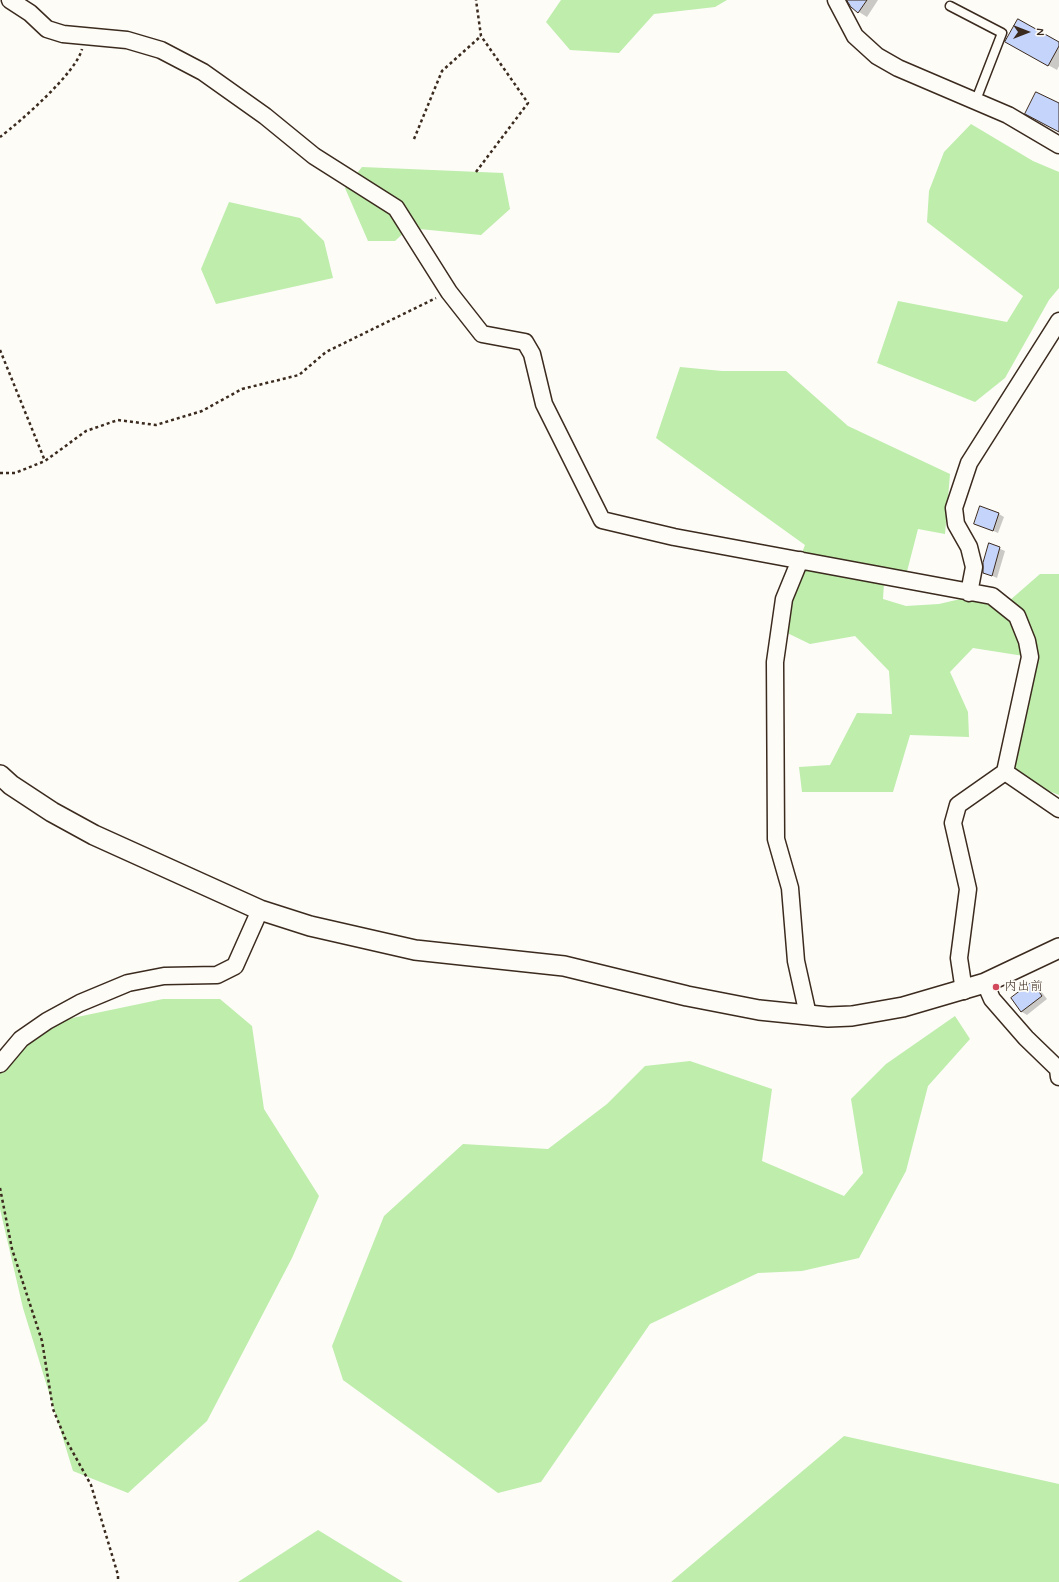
<!DOCTYPE html>
<html>
<head>
<meta charset="utf-8">
<style>
	body { margin:0 }
	#map { position:relative; width:1059px; height:1582px; overflow:hidden; background:#fdfcf7; font-family:Mynerve,sans-serif }
	canvas { display:block }
	.north { position:absolute; left:1007px; top:12px; width:40px; height:40px; -webkit-text-stroke:3px #fdfcf7; paint-order:stroke; rotate:90deg; font-size:11px; font-weight:700; line-height:16px; text-align:center; color:#3b2a1e }
	.north::after { content:''; display:block; margin:auto; width:14px; height:18px; background:#3b2a1e; clip-path:polygon(50% 0,100% 100%,50% 72%,0 100%) }
</style>
</head>
<body>
<div id="map">
<canvas width="1059" height="1582"></canvas>
<div class="north">N</div>
</div>
<script>
const ctx = document.querySelector('canvas').getContext('2d');
ctx.lineJoin = 'round';
function paint(path, color) { ctx.fillStyle = color; ctx.fill(path, 'evenodd'); }
function stroke(path, color, width, dash) { ctx.strokeStyle = color; ctx.lineWidth = width; ctx.lineCap = dash ? 'butt' : 'round'; ctx.setLineDash(dash || []); ctx.stroke(path); }
function write(font, color, halo, rows, align = 'center') {
  ctx.font = font + ' Mynerve,"Klee One",sans-serif'; ctx.lineWidth = 3.5; ctx.setLineDash([]); ctx.textBaseline = 'middle'; ctx.strokeStyle = halo; ctx.fillStyle = color; for (const [text, x, y, turn = 0] of rows) {
    ctx.save(); ctx.translate(x, y); ctx.rotate((+turn || 0) * Math.PI / 180); ctx.textAlign = isNaN(turn) ? turn : align; if (halo) ctx.strokeText(text, 0, 0); ctx.fillText(text, 0, 0); ctx.restore();
  }
}
paint(new Path2D(`
	M561,0H727L715,7L654,14L619,53L570,50L546,22Z
	M971,124L1033,161L1059,172V288L1049,300L1005,378L975,402L877,363L898,301L1007,322L1023,296L927,222L929,191L944,152Z
	M362,167L503,173L510,209L481,235L409,228L395,241H368L345,188Z
	M229,202L300,218L324,241L333,278L216,304L201,269Z
	M680,367L722,371H786L848,426L950,474L945,534L918,529L904,583H884L883,599L906,606L939,604L969,597L1009,601L1040,574H1059V795L1009,775L1030,657L973,648L950,672L968,712L969,737L910,735L893,792H802L799,767L830,765L857,713L892,714L889,671L855,636L810,644L777,628L784,599L805,545L656,438Z
	M163,999H220L252,1026L264,1109L319,1196L292,1258L207,1421L128,1493L73,1471L23,1308L0,1209V1066L58,1021Z
	M955,1016L970,1039L928,1086L906,1171L859,1258L802,1271L758,1273L650,1324L541,1482L498,1493L343,1380L332,1346L384,1216L463,1144L548,1149L607,1104L645,1066L690,1061L772,1089L762,1161L844,1196L863,1173L851,1099L886,1064Z
	M844,1436L1059,1484V1582H671Z
	M318,1530L403,1582H238Z`), '#beedac');
paint(new Path2D(`
	M848,0H878L867,17L851,7Z
	M1007,42L1059,43V66L1057,70Z
	M999,514L1004,517L998,533L979,525Z
	M989,544L1005,551L997,578L984,572Z
	M1032,983L1037,986L1047,999L1027,1015L1022,1012L1012,998Z`), '#0003');
const building = new Path2D(`
	M847,0H867L858,13L851,7Z
	M1018,19L1059,42V46L1048,66L1005,42Z
	M1036,92L1059,103V132L1025,114Z
	M980,506L999,513L993,531L974,524Z
	M989,543L1000,547L992,576L983,573V563Z
	M1032,982L1042,996L1021,1012L1011,998Z`);
paint(building, '#c4d4fb');
stroke(building, '#3b2a1e', 1);
const service = new Path2D(`
	M950,6L1002,33L976,100`);
const minor = new Path2D(`
	M10,0L30,13L47,29L63,34L127,40L161,50L203,72L265,116L314,156L396,208L449,292L482,334L525,342L532,354L544,404L602,520L674,537L992,596L1017,616L1027,641L1030,657L1005,772L958,805L953,823L968,889L959,958L964,991
	M836,0L855,36L877,56L898,68L1008,115L1059,145
	M800,560L784,599L775,662L776,839L790,888L796,961L808,1015
	M969,593L974,567L969,547L956,524L954,508L969,463L1059,321
	M1005,772L1059,809
	M985,983L992,999L1026,1038L1058,1069L1059,1077
	M0,1064L21,1039L47,1021L80,1003L128,983L164,976L217,975L235,966L260,910`);
const tertiary = new Path2D(`
	M0,775L11,785L52,812L94,835L260,910L310,926L415,950L564,966L687,996L759,1010L828,1017L852,1016L903,1007L985,983L1059,948`);
stroke(service, '#3b2a1e', 11);
stroke(minor, '#3b2a1e', 19);
stroke(tertiary, '#3b2a1e', 22);
stroke(new Path2D(`
	M0,137C21,121 76,73 82,49
	M414,139L442,71L481,36
	M476,172L528,103L481,36L476,0
	M0,350L45,461
	M0,473H15L45,461L86,431L118,420L156,425L202,411L242,389L299,375L326,352L436,298
	M0,1188L12,1249L42,1341L53,1409L65,1438L91,1485L118,1575V1582`), '#3b2a1e', 2.5, [3, 3]);
stroke(service, '#fdfcf7', 8);
stroke(minor, '#fdfcf7', 16);
stroke(tertiary, '#fdfcf7', 19);
for (const [x, y, r, color] of [
	[996,987,4,"#d1495b"]
]) { const dot = new Path2D(); dot.arc(x, y, r, 0, 2 * Math.PI); ctx.fillStyle = color; ctx.fill(dot); stroke(dot, '#fdfcf7', 1.5); }
write('13px', '#3b2a1e', '#fdfcf7', [
	["内出前",1004,987]
], 'left');
</script>
</body>
</html>
